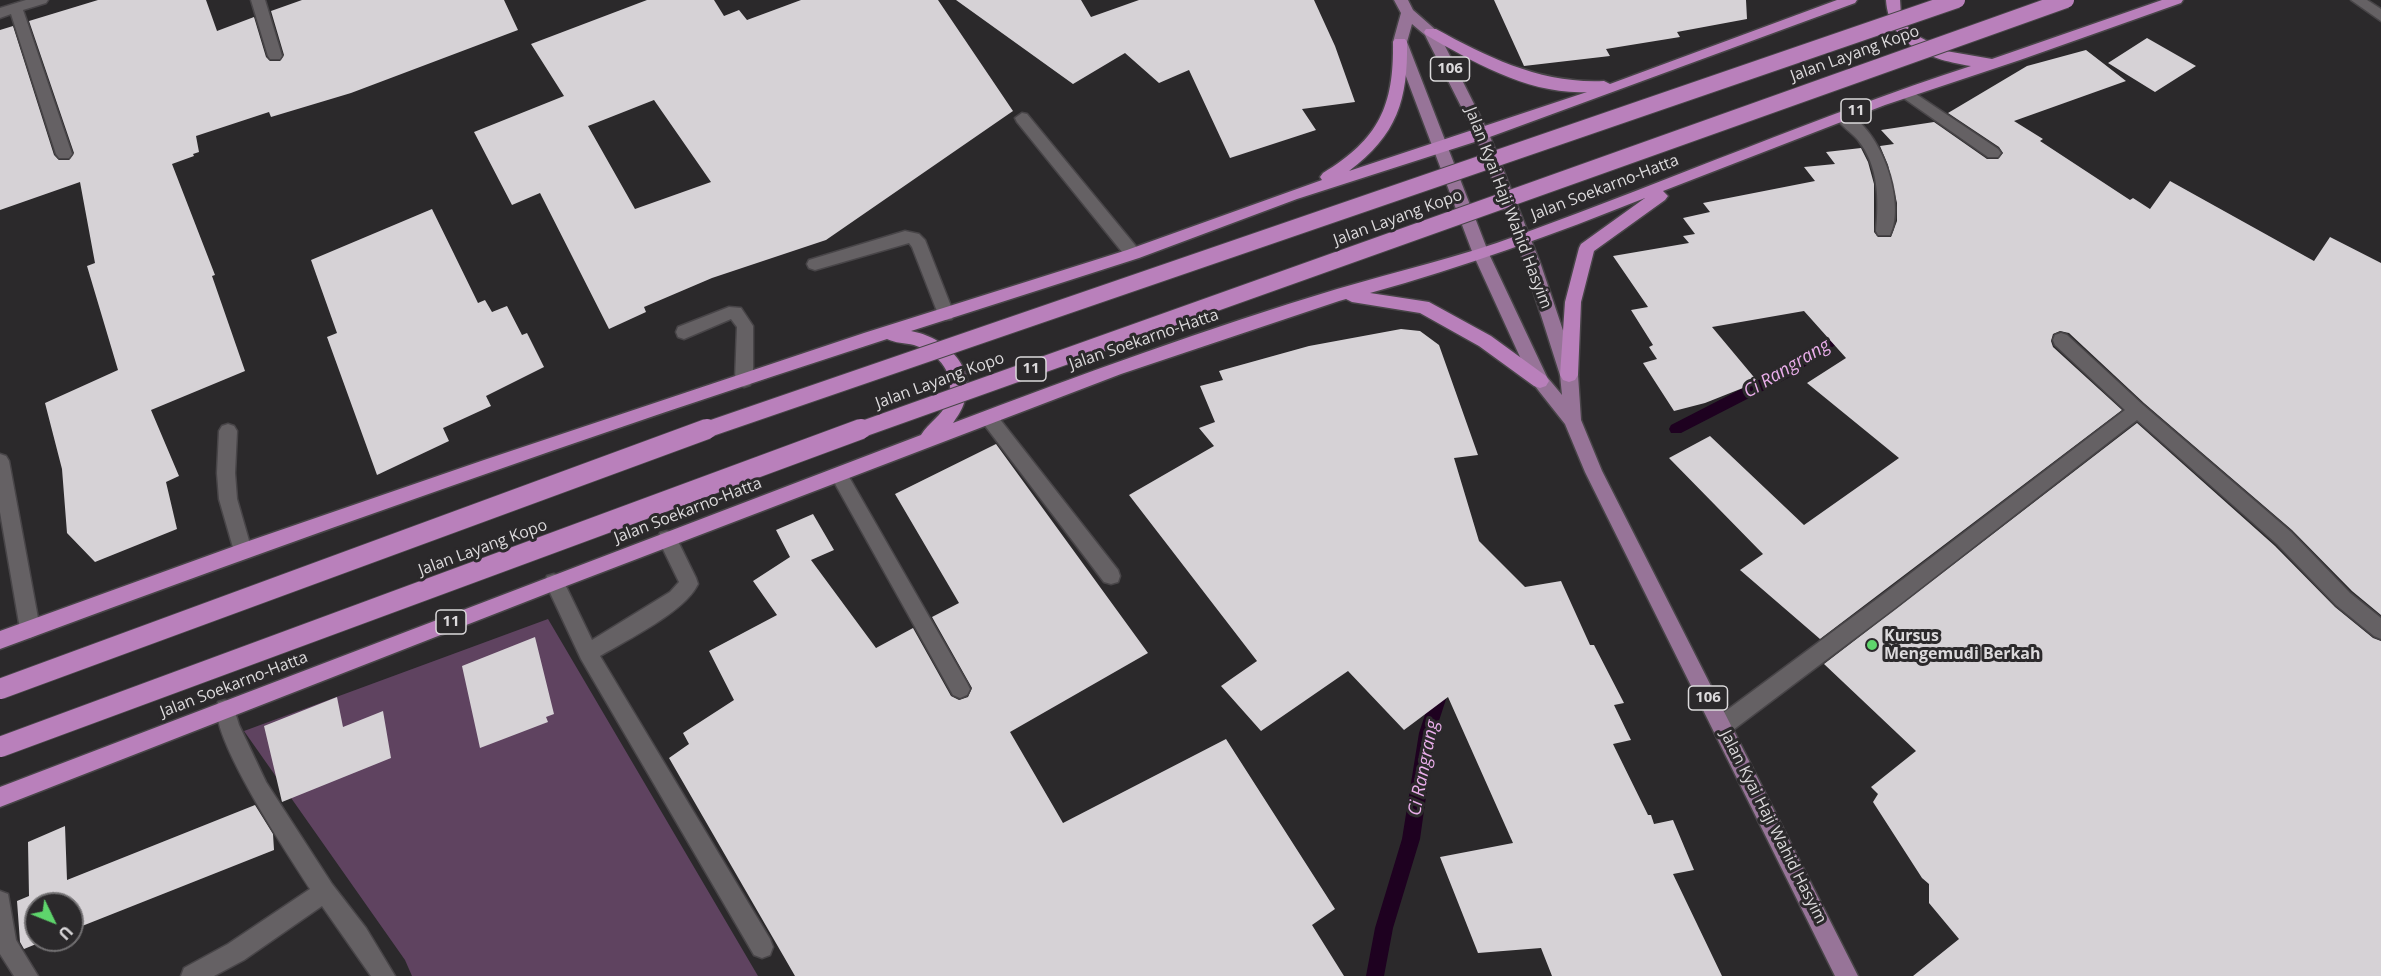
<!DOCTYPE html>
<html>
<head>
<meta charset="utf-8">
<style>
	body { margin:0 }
	#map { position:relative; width:2381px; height:976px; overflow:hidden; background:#2b292b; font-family:"Open Sans",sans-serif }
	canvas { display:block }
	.north { position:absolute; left:24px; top:892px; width:60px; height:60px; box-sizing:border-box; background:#2b292b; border:2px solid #727072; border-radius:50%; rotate:133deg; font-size:16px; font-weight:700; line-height:24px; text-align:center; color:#dcdadc }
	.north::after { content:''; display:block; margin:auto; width:21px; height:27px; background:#5ed56c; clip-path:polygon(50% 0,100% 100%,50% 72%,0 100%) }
</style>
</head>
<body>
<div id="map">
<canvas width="2381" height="976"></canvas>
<div class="north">U</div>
</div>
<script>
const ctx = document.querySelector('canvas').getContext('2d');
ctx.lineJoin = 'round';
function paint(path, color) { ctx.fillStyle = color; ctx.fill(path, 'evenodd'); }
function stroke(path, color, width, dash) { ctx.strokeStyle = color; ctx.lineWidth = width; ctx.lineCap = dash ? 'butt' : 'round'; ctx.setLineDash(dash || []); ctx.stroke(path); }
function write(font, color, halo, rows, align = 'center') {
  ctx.font = font + ' "Open Sans",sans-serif'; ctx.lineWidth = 6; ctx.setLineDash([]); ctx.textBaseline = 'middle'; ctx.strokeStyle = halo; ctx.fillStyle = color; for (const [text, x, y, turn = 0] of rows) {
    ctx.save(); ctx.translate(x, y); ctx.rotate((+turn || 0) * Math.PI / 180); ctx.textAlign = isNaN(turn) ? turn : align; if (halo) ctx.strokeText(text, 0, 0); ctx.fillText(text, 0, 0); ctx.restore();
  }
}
paint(new Path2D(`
	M548,619L758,976H412L405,960L244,731Z`), '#5f4360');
paint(new Path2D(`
	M1846,325L1853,330L1851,334L1790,377L1681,433H1671L1669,429L1671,425L1780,369Z
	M1442,679L1448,682L1450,687L1435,733L1420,839L1393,928L1384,976H1366L1375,928L1402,839L1419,733L1434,687L1436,682Z`), '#1e0120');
paint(new Path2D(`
	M98,0H206L217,31L254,17L266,57L270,61H280L284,55L271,11L302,0H504L518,30L351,93L271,117L269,112L196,136L199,152L193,154L194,156L172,164L215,275L212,276L245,371L151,410L179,476L166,482L177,529L95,562L67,533L62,469L45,403L118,370L87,266L95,263L80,182L0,210V30L13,26L54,155L59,160H69L74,153L29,21Z
	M647,0H714L724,16L739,10L747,20L801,0H938L1013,111L826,240L712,278L644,307L646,312L609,329L540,193L512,205L474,132L564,96L531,44ZM654,100L711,182L635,209L588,126Z
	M956,0H1081L1091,17L1139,0H1314L1335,46L1355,102L1302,109L1316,130L1230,158L1189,70L1159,83L1125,53L1073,84Z
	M1494,0H1746L1747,19L1677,32L1680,37L1606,49L1610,56L1524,66Z
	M2147,38L2196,66L2155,92L2108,63Z
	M2086,50L2126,81L2014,121L2043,139L2040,141L2130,200L2133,198L2150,209L2170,181L2314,261L2330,237L2381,263V615L2352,591L2292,530L2144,403L2069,333L2060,331L2053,334L2051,341L2053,347L2122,410L1820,639L1740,570L1763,554L1669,458L1710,436L1804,525L1899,458L1807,383L1846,358L1804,311L1712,327L1758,382L1705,403L1674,411L1643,363L1657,359L1649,347L1653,345L1631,310L1648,307L1613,256L1689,243L1683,236L1695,234L1683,218L1710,212L1703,203L1815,181L1804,167L1835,164L1826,152L1861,148L1868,162L1874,184V232L1878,237H1891L1897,221V203L1888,165L1880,146L1894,144L1881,130L1934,122L1987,159H1998L2003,153L1999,147L1948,113L2027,66Z
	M432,209L478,303L485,300L492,312L507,306L522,335L527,333L544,367L486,396L491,406L443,428L449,441L377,475L327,337L337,333L311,260Z
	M1401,329L1420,331L1439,345L1478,455L1454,458L1479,541L1525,587L1561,581L1590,645H1594L1624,703L1614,705L1631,740L1613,744L1648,815H1651L1654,824L1673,820L1694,870L1673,874L1722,976H1552L1541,948L1478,953L1440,857L1513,843L1448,697L1404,730L1348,671L1261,731L1221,686L1257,661L1129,495L1214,446L1199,428L1215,422L1200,386L1223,380L1219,371L1309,346Z
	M2137,423L2275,546L2335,607L2373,638L2381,641V976H1913L1959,939L1929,903V884L1922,878L1873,802L1878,794L1871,787L1916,751L1824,664Z
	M996,444L1148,653L1010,732L1063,823L1226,739L1335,909L1312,925L1344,976H795L669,758L689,744L683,733L734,700L709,651L777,615L753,581L790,557L776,530L813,514L834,550L811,560L876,648L913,628L951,696L959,700L968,697L972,688L932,617L959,603L895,494Z
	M535,637L554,714L546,717L548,722L480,748L462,666Z
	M337,697L343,727L383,711L391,758L282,802L264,726Z
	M255,805L273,834L274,850L72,930V904H36V940H46L24,949L20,942L17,901L29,896L28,842L65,826L67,880Z`), '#d6d2d6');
const minor = new Path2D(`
	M26,0H48L46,3L23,10L72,154L69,158H59L56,154L11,14L0,18V8Z
	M251,0H265L282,56L280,59H270L268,56Z
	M2351,0H2367L2381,9V21Z
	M1907,88L1998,149L2001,153L1998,157H1988L1902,97L1900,93Z
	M1842,112C1879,122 1907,203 1890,235H1878L1876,231C1879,200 1879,166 1858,140C1851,132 1841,126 1835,117Z
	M1022,113L1027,114L1139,250L1141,254L1139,258H1127L1017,122L1015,118Z
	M905,231L919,234L925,240L954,314L952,319L946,320L940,319L912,247L909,243L815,270L809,268L807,264L809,260Z
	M729,307L741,308L753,326V380L750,385L744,387L738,385L735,380L737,327L731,319L684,339L678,337L676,332L678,327Z
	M2061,333L2067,335L2143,405L2291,532L2350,593L2381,618V639L2374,636L2336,605L2277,544L2137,420L1895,608L1729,733L1722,735L1715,733L1712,726L1715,719L1881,596L2125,410L2055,345L2053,340L2055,335Z
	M989,411L995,413L1118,570L1120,576L1118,582L1111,584L1104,582L983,423L980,418L983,413Z
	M228,424L234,426L237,431L235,473L237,499L252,551L250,557L243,559L236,557L234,551L219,499L217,473L219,431L222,426Z
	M0,454L6,456L9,461L40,629L37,635L30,638L23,635L20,629L0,512Z
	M839,467L845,470L967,683L970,689L967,695L960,698L953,695L833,480L830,475L833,470Z
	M667,531L674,533L696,578L698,584C686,611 627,640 600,656L770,939L773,947L770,955L762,958L754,955L581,659L545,582L547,576L554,574L561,576L592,640L670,592L679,582L658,539L660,533Z
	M225,700L232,702L239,725L266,782L332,884L366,928L395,976H371L322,906L244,960L214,976H181L184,968L228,944L310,889C291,859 205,731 218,702Z
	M0,891L8,894L16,940L38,976H14L0,954Z`);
const major = new Path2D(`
	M1394,0H1408L1413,10L1438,32L1489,134L1541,265L1578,375L1581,420L1602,471L1858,976H1835L1585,472L1565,424L1531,381L1473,254L1393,42L1401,13ZM1412,24L1425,35L1475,134L1525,265L1560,375L1562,395L1547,377L1489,254L1407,42Z`);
const highway = new Path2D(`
	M1837,0H1857L1855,3L1487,138L1297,199L1139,258L911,331C944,337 978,366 964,403C962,410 957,417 953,423C1080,375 1207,328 1337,289C1398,271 1460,257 1519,235C1670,180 1818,116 1971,66C1932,60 1889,46 1886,0H1900L1901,15L1906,25L1916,35L1946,51L1992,59L2162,0H2183L2181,3L2020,60L1885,105L1663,191L1668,196L1665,200L1594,251L1581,302L1578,375L1575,380L1569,382L1563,380L1560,375L1565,302L1579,248L1581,244L1645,198C1555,234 1464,267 1370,293L1429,302L1491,336L1546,376L1549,381L1546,386L1540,388L1534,386L1479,346L1420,313L1352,302L1346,299L1339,301L1121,374L561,588L0,807V787L921,435C928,423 942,416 947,402C958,375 939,353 914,345C905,343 895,343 887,339C589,435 294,540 0,649V631L243,543L484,460L864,333L1127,250L1322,180L1320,177L1323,173C1379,139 1394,106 1393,42L1395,39H1405L1407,42C1408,100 1397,135 1349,171L1587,92C1530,95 1473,62 1426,35L1424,32L1426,29H1436C1489,58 1542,84 1604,81L1610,84Z`);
stroke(minor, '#484548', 3);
stroke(major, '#484548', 3);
stroke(highway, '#484548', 3);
paint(minor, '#656164');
paint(major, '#977498');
paint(highway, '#b980bb');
const highwayBridgeFar1 = new Path2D(`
	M703,431L1957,0
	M857,431L2066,0`);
const highwayBridge = new Path2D(`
	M0,689L707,429
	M0,747L861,429`);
stroke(highwayBridgeFar1, '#484548', 18, []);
stroke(highwayBridge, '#484548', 22, []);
stroke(highwayBridgeFar1, '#b980bb', 16);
stroke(highwayBridge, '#b980bb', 20);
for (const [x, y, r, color] of [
	[1872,645,6,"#5ed56c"]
]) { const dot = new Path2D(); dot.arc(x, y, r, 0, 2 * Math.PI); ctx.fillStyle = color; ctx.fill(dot); stroke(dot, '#2b292b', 2); }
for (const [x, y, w] of [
	[1450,69,39],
	[1856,111,30],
	[1031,369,30],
	[451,622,30],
	[1708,698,39]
]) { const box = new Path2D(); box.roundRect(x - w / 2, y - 12, w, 24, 4.5); ctx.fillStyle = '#2b292b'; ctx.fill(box); stroke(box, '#dcdadc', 1.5); }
write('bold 15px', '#dcdadc', null, [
	["106",1450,69],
	["11",1856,111],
	["11",1031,369],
	["11",451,622],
	["106",1708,698]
]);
write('16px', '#dcdadc', '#2b292b', [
	["Jalan Layang Kopo",1855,54,-20],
	["Jalan Soekarno-Hatta",1605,188,-21],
	["Jalan Kyai Haji Wahid Hasyim",1508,208,69],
	["Jalan Layang Kopo",1398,218,-20],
	["Jalan Soekarno-Hatta",1144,340,-19],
	["Jalan Layang Kopo",940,381,-20],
	["Jalan Soekarno-Hatta",688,511,-21],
	["Jalan Layang Kopo",483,548,-20],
	["Jalan Soekarno-Hatta",234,685,-21],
	["Jalan Kyai Haji Wahid Hasyim",1773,827,63]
]);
write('bold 16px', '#dcdadc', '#2b292b', [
	["Kursus",1884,636],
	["Mengemudi Berkah",1884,654]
], 'left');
write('italic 18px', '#eaaeeb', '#2b292b', [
	["Ci Rangrang",1787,369,-31],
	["Ci Rangrang",1424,768,-79]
]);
</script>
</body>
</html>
